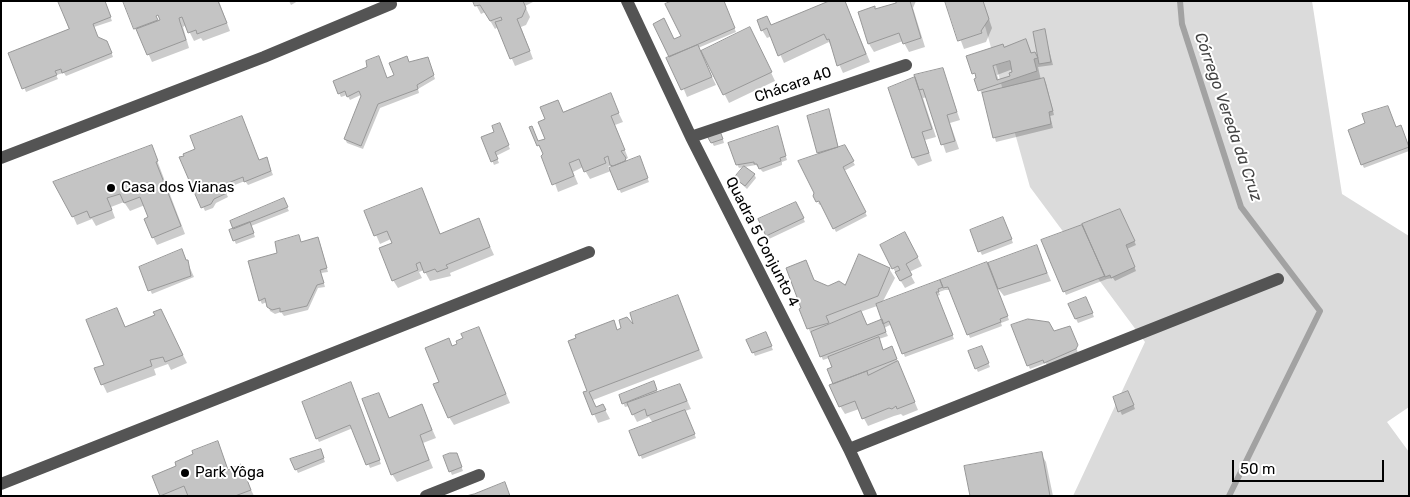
<!DOCTYPE html>
<html>
<head>
<meta charset="utf-8">
<style>
	body { margin:0 }
	#map { position:relative; width:1410px; height:497px; overflow:hidden; background:#fff; font-family:Rubik,sans-serif }
	canvas { display:block }
	.frame { position:absolute; inset:0; border:2px solid #000; pointer-events:none }
	.scale { position:absolute; left:1232px; top:460px; width:152px; height:22px; box-sizing:border-box; border:2px solid #000; border-top:0; padding-left:6px; font-size:15px; line-height:18px; white-space:nowrap; color:#000; -webkit-text-stroke:4px #fff; paint-order:stroke }
</style>
</head>
<body>
<div id="map">
<canvas width="1410" height="497"></canvas>
<div class="frame"></div>
<div class="scale">50 m</div>
</div>
<script>
const ctx = document.querySelector('canvas').getContext('2d');
ctx.lineJoin = 'round';
function paint(path, color) { ctx.fillStyle = color; ctx.fill(path, 'evenodd'); }
function stroke(path, color, width, dash) { ctx.strokeStyle = color; ctx.lineWidth = width; ctx.lineCap = dash ? 'butt' : 'round'; ctx.setLineDash(dash || []); ctx.stroke(path); }
function write(font, color, halo, rows, align = 'center') {
  ctx.font = font + ' Rubik,sans-serif'; ctx.lineWidth = 4; ctx.setLineDash([]); ctx.textBaseline = 'middle'; ctx.strokeStyle = halo; ctx.fillStyle = color; for (const [text, x, y, turn = 0] of rows) {
    ctx.save(); ctx.translate(x, y); ctx.rotate((+turn || 0) * Math.PI / 180); ctx.textAlign = isNaN(turn) ? turn : align; if (halo) ctx.strokeText(text, 0, 0); ctx.fillText(text, 0, 0); ctx.restore();
  }
}
paint(new Path2D(`
	M978,1H1312L1342,194L1409,236V407L1387,422L1409,452V496H1073L1145,342L1030,187Z`), '#dbdbdb');
paint(new Path2D(`
	M104,1L112,21L94,27L98,39L109,46L113,57L66,76L64,73L56,75L58,79L26,92L10,53L70,29Z
	M125,1H219L230,31L203,41L201,38L194,41L186,25L183,27L189,48L152,62ZM159,14L162,20L157,22L154,15Z
	M289,1H298L291,5Z
	M474,1H535L525,6L530,17L526,25L521,27L533,59L515,66L498,27L495,29L485,12L481,14Z
	M722,1L736,32L698,48L716,85L687,97L671,58L674,40L683,37Z
	M830,1H845L870,62L843,73L829,42L784,63L772,36L767,38L762,30L767,18L772,26Z
	M897,1H916L913,8L925,47L909,52L903,41L874,52L869,44L876,11L897,4Z
	M946,1H983L992,28L986,42L964,49Z
	M1044,31L1053,65L1038,67L1041,80L1044,79L1046,83L1054,115L1050,116L1053,128L996,142L984,98L975,80L1003,48L1026,40L1032,54L1035,53L1040,62ZM1013,69L1012,77L999,81L997,75Z
	M754,36L775,81L729,103L703,51Z
	M429,62L435,79L418,89L419,93L380,108L363,149L347,143L345,139L363,94L350,100L347,95L341,97L334,82L387,79L395,76L409,63Z
	M942,69L960,120L950,123L959,149L946,153L927,97L923,98L936,137L925,140L932,161L918,166L913,158L916,78Z
	M610,95L623,122L615,125L628,158L626,159L627,162L641,161L649,182L621,193L611,171L590,179L583,167L573,172L578,184L558,192L545,155L538,145L531,127L539,143L547,140V120L558,102L564,113ZM613,164L615,167L609,170L608,167Z
	M830,115L839,149L844,147L855,165L844,171L867,216L836,232L822,204L820,205L818,203L825,199L818,152Z
	M1367,124L1402,131L1409,151L1364,168L1362,164Z
	M777,127L787,160L782,162V165L763,172L756,165L739,168L737,164Z
	M501,129L510,149L496,156L499,163L494,165L483,138Z
	M708,136H722L724,143L714,146Z
	M152,147L185,234L157,245L153,237L145,205L130,211L124,202L111,207L115,218L96,226L92,219L77,225L73,216Z
	M181,158L268,162L273,175L248,185L245,181L224,189L228,197L216,203L213,208L205,211Z
	M754,174L756,178L747,189L736,178Z
	M421,190L441,235L478,220L494,255L450,273L451,276L430,281L424,270L419,272L422,278L398,288L393,280L391,239L380,244L366,212Z
	M283,200L289,211L251,226L255,237L236,244L230,231Z
	M798,207L805,222L769,239L767,236Z
	M1120,211L1136,245L1127,249L1136,271L1115,281L1113,278L1107,279L1066,295L1042,241Z
	M1005,222L1013,243L982,255L980,251Z
	M299,237L301,243L318,239L320,243L328,272L321,273L325,287L318,288L308,310L284,316L281,312L275,314L270,311L267,302L262,304L260,300Z
	M910,242L922,266L909,272L915,283L905,288L893,268Z
	M1036,246L1051,281L1004,296L996,286L1009,320L1001,323L1002,326L970,338L951,290H945L939,292L940,295L937,296L954,339L905,357L892,324L884,328L888,336L879,339L884,351L894,352L918,410L903,416L901,414L894,416L868,426L859,409L845,414L840,406L829,358L823,360L800,310L803,309L810,270L815,282L828,288L846,287L860,255L890,270L895,278L882,303L990,270ZM877,306L883,320L867,326L860,312Z
	M182,250L194,277L152,294L140,268Z
	M677,296L703,358L593,400L596,408L603,406L610,419L598,423L585,393L589,391L613,322L618,331L637,328Z
	M1088,302L1094,317L1078,323L1069,305Z
	M117,309L126,328L165,319L187,363L171,370L168,364L154,369L156,375L107,393L96,370L105,366Z
	M478,328L510,403L454,425L449,417L453,348Z
	M1071,331L1078,353L1047,366L1046,363L1030,369L1028,365L1054,332Z
	M767,337L773,350L755,356L747,340Z
	M983,351L990,367L978,372L976,368Z
	M655,386L658,393H684L691,409L685,411L696,438L642,459L631,432L653,423L649,417L637,422L629,406L625,407L620,396Z
	M352,388L381,464L370,468L353,428L319,442L317,438Z
	M379,394L390,419L422,406L436,438L423,443L433,468L397,482L392,474Z
	M1130,396L1135,409L1122,415L1114,398Z
	M217,443L229,471L240,466L254,496H161L154,477L178,467Z
	M322,454L325,462L298,473L296,469Z
	M1041,454L1046,462L1053,496H971Z
	M458,458L463,471L452,475L445,459Z`), '#0003');
stroke(new Path2D(`
	M1180,1L1182,24L1241,207L1320,311L1229,496`), '#a2a2a2', 6);
const building = new Path2D(`
	M58,1H105L111,17L93,24L98,37L107,41L112,53L62,73L61,69L55,71L57,75L22,89L8,53L69,29Z
	M123,1H218L227,23L197,34L196,30L188,33L182,17L179,18L180,22L186,40L147,55L136,29L160,20L158,15L156,16L158,20L134,29Z
	M473,1H523L526,8L522,17L517,19L530,51L510,59L495,22L502,20L501,17L490,21L480,5L475,6Z
	M672,1H724L735,28L669,57L653,24L664,18L674,39L681,36L665,4Z
	M845,1L866,54L837,66L829,39L827,40L824,34L778,56L767,28L761,31L757,20L767,16L771,25L829,1Z
	M895,1H910L921,38L903,44L899,33L868,44L858,12L875,6V9L896,3Z
	M945,1H983L989,19L981,31L982,33L958,41Z
	M750,27L772,72L723,95L701,51Z
	M1045,29L1051,62L1039,64L1033,32Z
	M1026,39L1031,53L1035,52L1038,58L1034,59L1037,71L978,91L974,79L976,78L975,73L972,74L966,56L1003,44L1004,47ZM1010,61L1012,72L1009,73L1010,76L997,80L993,66Z
	M698,45L712,77L681,90L666,58Z
	M379,56L387,78L394,75L389,63L407,56L409,62L428,57L434,75L417,85L418,89L378,104L361,146L344,139L361,96L359,91L347,97L345,91L338,94L333,81L367,67L366,61Z
	M943,68L957,112L947,115L955,141L941,145L923,89L919,90L914,75Z
	M915,77L932,129L922,132L929,153L912,158L888,88Z
	M1044,78L1053,111L1049,112L1051,124L993,138L982,93Z
	M611,93L619,113L611,116L625,150L621,151L626,158L625,161L613,166L610,165L608,156L604,158L606,163L584,172L579,159L569,163L574,176L552,185L541,156L543,154L539,145L537,146L529,127L532,126L538,141L545,139L538,122L545,119L540,107L558,100L563,112Z
	M1388,106L1396,127L1401,125L1409,147L1361,165L1348,130L1365,123L1362,114Z
	M829,109L838,147L817,153L807,116Z
	M242,116L259,160L267,157L271,171L244,182L243,177L223,185L227,193L214,199L211,204L201,208L179,157L184,156L183,154L195,149L190,136Z
	M500,123L509,145L495,152L498,159L491,162L481,137L494,132L492,126Z
	M778,126L786,156L780,158L781,161L759,169L757,164H754V162L736,165L728,143Z
	M720,131L723,139L711,143L707,136Z
	M152,145L158,161L156,162L181,226L152,238L144,219L148,217L140,197L124,203L120,194L107,198L112,210L90,218L87,211L72,217L53,182Z
	M845,145L854,161L843,167L866,212L833,229L819,201L816,202L813,196L814,193L798,161Z
	M640,156L648,178L618,190L609,168Z
	M744,166L755,174L745,186L734,178Z
	M422,188L440,234L479,218L490,247L446,265L448,268L437,272L435,269L424,273L420,262L416,264L418,270L392,281L379,248L392,243L387,231L374,236L364,211Z
	M284,198L288,207L233,229L230,221Z
	M796,202L804,218L766,236L758,219Z
	M1120,209L1135,241L1126,245L1135,267L1111,278L1110,275L1105,277L1082,224Z
	M1003,217L1012,239L978,252L970,230Z
	M250,222L254,233L233,241L229,230Z
	M1082,225L1105,276L1063,292L1041,240Z
	M905,232L918,257L906,264L912,275L900,281L895,272L900,270L898,266L892,269L880,245Z
	M299,235L301,242L318,237L327,268L320,270L324,283L317,285L307,306L280,312V308L272,310L267,307L265,298L259,301L248,261L277,253L275,242Z
	M1037,245L1047,273L998,289L988,263Z
	M182,249L186,260H188L191,276L148,291L139,267Z
	M859,254L890,268L878,296L826,316L829,323L807,329L799,309L801,308L786,268L806,260L814,280L828,286L839,281L845,285Z
	M987,262L1008,316L1000,319L1001,322L967,335L948,287L943,288L940,280Z
	M940,280L943,287L938,289L939,292H936L953,335L902,354L889,321L883,324L876,304Z
	M678,295L699,350L589,392L596,407L603,404L606,410L592,415L583,392L587,391L568,341L576,338L575,335L614,320L617,330L621,328L619,320L627,317L633,324L630,313Z
	M1086,297L1093,313L1075,319L1068,304Z
	M117,308L125,327L155,315L153,312L161,309L183,355L165,362L163,357L150,360L152,366L101,385L94,368L104,365L86,320Z
	M861,311L867,325L882,319L886,332L820,357L811,332Z
	M1028,319L1049,322L1054,331L1070,326L1078,345L1076,349L1044,363L1043,360L1027,366L1011,325Z
	M479,327L506,394L448,418L433,384L439,382L425,348L449,338L452,346L457,344L456,341L463,338L461,334Z
	M766,332L772,346L752,353L746,340Z
	M879,337L883,350L892,346L897,359L833,384L827,369L832,367L828,357Z
	M982,346L989,363L975,369L968,351Z
	M898,361L915,402L897,409L896,406L892,409L889,408L862,419L855,401L839,407L829,385L867,371L868,375Z
	M654,381L657,390L622,404L619,395Z
	M351,382L380,460L366,465L350,425L316,439L302,402Z
	M680,384L687,401L647,416L645,409L632,415L627,403Z
	M1128,391L1134,405L1118,412L1113,397Z
	M379,393L389,418L422,404L432,430L420,435L429,460L391,475L362,399Z
	M685,410L695,434L639,456L629,431Z
	M218,441L228,470L241,464L251,490L235,496H188L184,486L160,496L152,476L176,466L175,462L193,454L192,451Z
	M321,449L324,458L295,470L290,459Z
	M1042,452L1050,496H970L964,466Z
	M450,453H457L462,467L449,472L443,456Z
	M505,482L510,496H466L474,494Z`);
paint(building, '#c4c4c4');
stroke(building, '#989898', 1);
stroke(new Path2D(`
	M627,1L691,137L849,449L871,496
	M691,137L906,65
	M1,158L264,57L391,4
	M849,449L1278,279
	M1,484L589,252
	M426,496L479,475`), '#545454', 12);
for (const [x, y, r, color] of [
	[111,188,5,"#000"],
	[185,473,5,"#000"]
]) { const dot = new Path2D(); dot.arc(x, y, r, 0, 2 * Math.PI); ctx.fillStyle = color; ctx.fill(dot); stroke(dot, '#fff', 2); }
write('15px', '#000', '#fff', [
	["Chácara 40",793,85,-19],
	["Quadra 5 Conjunto 4",762,242,63]
]);
write('15px', '#000', '#fff', [
	["Casa dos Vianas",121,188],
	["Park Yôga",195,473]
], 'left');
write('italic 16px', '#434343', '#fff', [
	["Córrego Vereda da Cruz",1228,117,71]
]);
</script>
</body>
</html>
